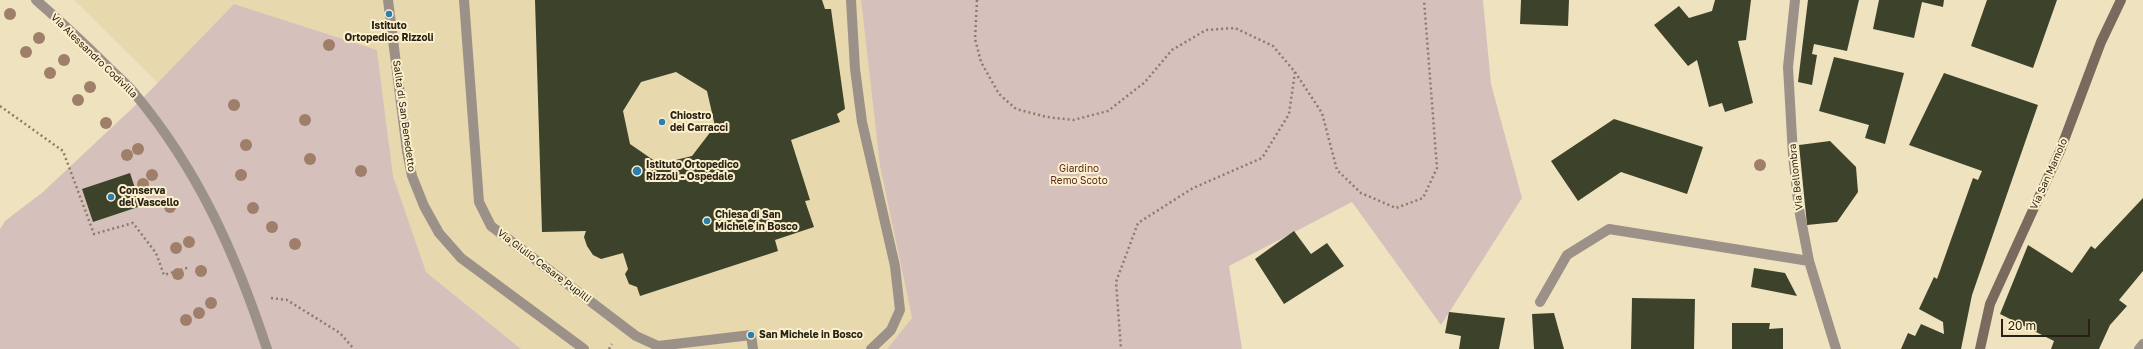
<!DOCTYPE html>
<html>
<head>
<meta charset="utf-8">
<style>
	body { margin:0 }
	#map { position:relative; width:2143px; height:349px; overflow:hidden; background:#efe2bf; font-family:"Golos Text",sans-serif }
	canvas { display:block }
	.scale { position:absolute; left:2001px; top:319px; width:89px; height:18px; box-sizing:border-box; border:2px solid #272215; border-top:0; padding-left:5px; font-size:12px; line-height:14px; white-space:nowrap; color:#272215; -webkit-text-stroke:3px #fcefcc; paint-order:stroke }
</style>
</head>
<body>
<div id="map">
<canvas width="2143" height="349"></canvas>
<div class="scale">20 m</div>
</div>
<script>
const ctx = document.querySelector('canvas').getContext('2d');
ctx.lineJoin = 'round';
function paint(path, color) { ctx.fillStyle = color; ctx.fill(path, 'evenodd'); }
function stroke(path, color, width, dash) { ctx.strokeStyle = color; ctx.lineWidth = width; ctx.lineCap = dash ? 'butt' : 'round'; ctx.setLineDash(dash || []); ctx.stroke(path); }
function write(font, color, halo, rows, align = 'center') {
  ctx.font = font + ' "Golos Text",sans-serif'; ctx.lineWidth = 4; ctx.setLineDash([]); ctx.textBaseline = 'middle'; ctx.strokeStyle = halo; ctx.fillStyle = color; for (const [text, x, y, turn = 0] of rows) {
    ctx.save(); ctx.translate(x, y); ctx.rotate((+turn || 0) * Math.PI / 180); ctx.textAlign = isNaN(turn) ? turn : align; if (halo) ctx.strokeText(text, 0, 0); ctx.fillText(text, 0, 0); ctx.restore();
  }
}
paint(new Path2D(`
	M74,0H861L880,166L912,318L887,349H521L426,272L393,176L377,50L234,4L158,83Z`), '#e7d8ad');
paint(new Path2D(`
	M861,0H1483L1491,84L1522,198L1441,325L1352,202L1229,266L1242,349H887L912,318L880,166Z
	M234,4L377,50L393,176L426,272L521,349H0V229L5,221L43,192L141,100Z`), '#d6c0bc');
paint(new Path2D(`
	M535,0H822L825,9H831L845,109L837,114L840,122L791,140L810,200L805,201L814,227L775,240L778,251L640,296L637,287L629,284L625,274L628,269L623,253L601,259L593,255L587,246L584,237L586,231L542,232ZM676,72L707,91L715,126L692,156L659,164L630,144L623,111L641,82Z
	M1521,0H1569L1568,26L1520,24Z
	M1715,0H1751L1746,40L1738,41L1753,103L1725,112L1722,103L1709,107L1697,60L1688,66L1654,25L1679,6L1689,18L1712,11Z
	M1808,0H1859L1847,51L1814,44L1812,54L1817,55L1812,85L1798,82Z
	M1879,0H1944L1943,7L1922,2L1914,38L1873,29Z
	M1987,0H2057L2033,68L1971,46Z
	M1834,57L1904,73L1885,144L1865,138L1869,125L1819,111Z
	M1944,73L2038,105L1972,295L1961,349H1901L1908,333L1915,336L1921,324L1944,334L1943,322L1919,309L1934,277L1937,279L1973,178L1978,180L1982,171L1909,145Z
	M1614,119L1703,147L1687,194L1621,172L1578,201L1551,161Z
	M1830,141L1856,167L1858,192L1837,222L1807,225L1799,145Z
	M130,173L141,206L93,222L82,189Z
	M2143,198V271L2119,300L2127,306L2110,325L2099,349H2051L2054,341L2000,314L2028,245L2072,273L2091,246L2095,249Z
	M1294,231L1311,254L1327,243L1344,266L1284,304L1255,259Z
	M1754,268L1785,273L1797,296L1751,287Z
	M1632,298L1695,299L1694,349H1631Z
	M1449,312L1505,318L1499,349H1459L1461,336L1445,333Z
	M1554,313L1564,349H1534L1532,314Z
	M1732,323H1770L1769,329L1783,328V349H1732Z`), '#3d432a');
stroke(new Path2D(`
	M977,0L975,39L981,62L999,94L1016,109L1047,117L1073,120L1108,111L1145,82L1172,50L1206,30L1235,28L1273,46L1295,72L1289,114L1262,158L1193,188L1138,223L1116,282L1121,349
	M1295,72L1322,113L1337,170L1361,193L1396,208L1423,198L1437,168L1424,0
	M0,106L63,151L94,234L133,223L156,253L164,275L190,267
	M271,298L287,300L340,333L354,349
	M609,349L612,344`), '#877e66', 2.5, [2, 3]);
stroke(new Path2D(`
	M388,0L407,151L412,176L424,206L439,233L461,258L584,349
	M464,0L479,202L491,226L636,336L658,346L751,335L753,349
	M851,0L855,69L862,122L895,266L900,310L891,330L871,349`), '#9c9188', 10);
stroke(new Path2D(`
	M36,0C60,21 84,43 107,66C116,75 127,84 135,94C199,171 236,255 267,349
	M1795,0L1788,67L1793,155L1799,209L1809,261L1836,349
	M1540,302L1567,255L1609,229L1809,261
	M2139,349L2143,344`), '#9c9188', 10);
stroke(new Path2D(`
	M1980,349L1990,304L2060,151L2101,42L2121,0`), '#7a6a5d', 10);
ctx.fillStyle = '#9f7e6a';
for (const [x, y] of [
	[10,14],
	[39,38],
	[329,45],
	[26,52],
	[64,60],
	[50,73],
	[90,87],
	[78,100],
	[234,105],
	[305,120],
	[106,123],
	[246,145],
	[138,149],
	[127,155],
	[310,159],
	[1760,165],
	[361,171],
	[152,175],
	[241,175],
	[143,184],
	[170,207],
	[253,208],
	[272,227],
	[189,242],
	[295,244],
	[176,248],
	[201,271],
	[178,274],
	[211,303],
	[199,313],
	[186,320]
]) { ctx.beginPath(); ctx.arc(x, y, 6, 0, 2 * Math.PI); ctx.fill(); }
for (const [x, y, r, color] of [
	[389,14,4,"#297fae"],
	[662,122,4,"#297fae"],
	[637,171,5,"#297fae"],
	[111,197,4,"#297fae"],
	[707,221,4,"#297fae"],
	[751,335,4,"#297fae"]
]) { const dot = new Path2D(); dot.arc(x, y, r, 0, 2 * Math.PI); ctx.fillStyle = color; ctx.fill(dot); stroke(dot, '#fcefcc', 1.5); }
write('bold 10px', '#272215', '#fcefcc', [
	["Istituto",389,26,"center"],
	["Ortopedico Rizzoli",389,38,"center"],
	["Chiostro",670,116],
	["dei Carracci",670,128],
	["Istituto Ortopedico",646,165],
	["Rizzoli - Ospedale",646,177],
	["Conserva",119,191],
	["del Vascello",119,203],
	["Chiesa di San",715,215],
	["Michele in Bosco",715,227],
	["San Michele in Bosco",759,335]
], 'left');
write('10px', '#272215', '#fcefcc', [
	["Via Alessandro Codivilla",94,56,44],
	["Salita di San Benedetto",404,116,82],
	["Via San Mamolo",2049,174,-66],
	["Via Bellombra",1796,177,-96],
	["Via Giulio Cesare Pupilli",544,266,37]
]);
write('10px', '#5d2d24', '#fcefcc', [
	["Giardino",1079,169],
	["Remo Scoto",1079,181]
]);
</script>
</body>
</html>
